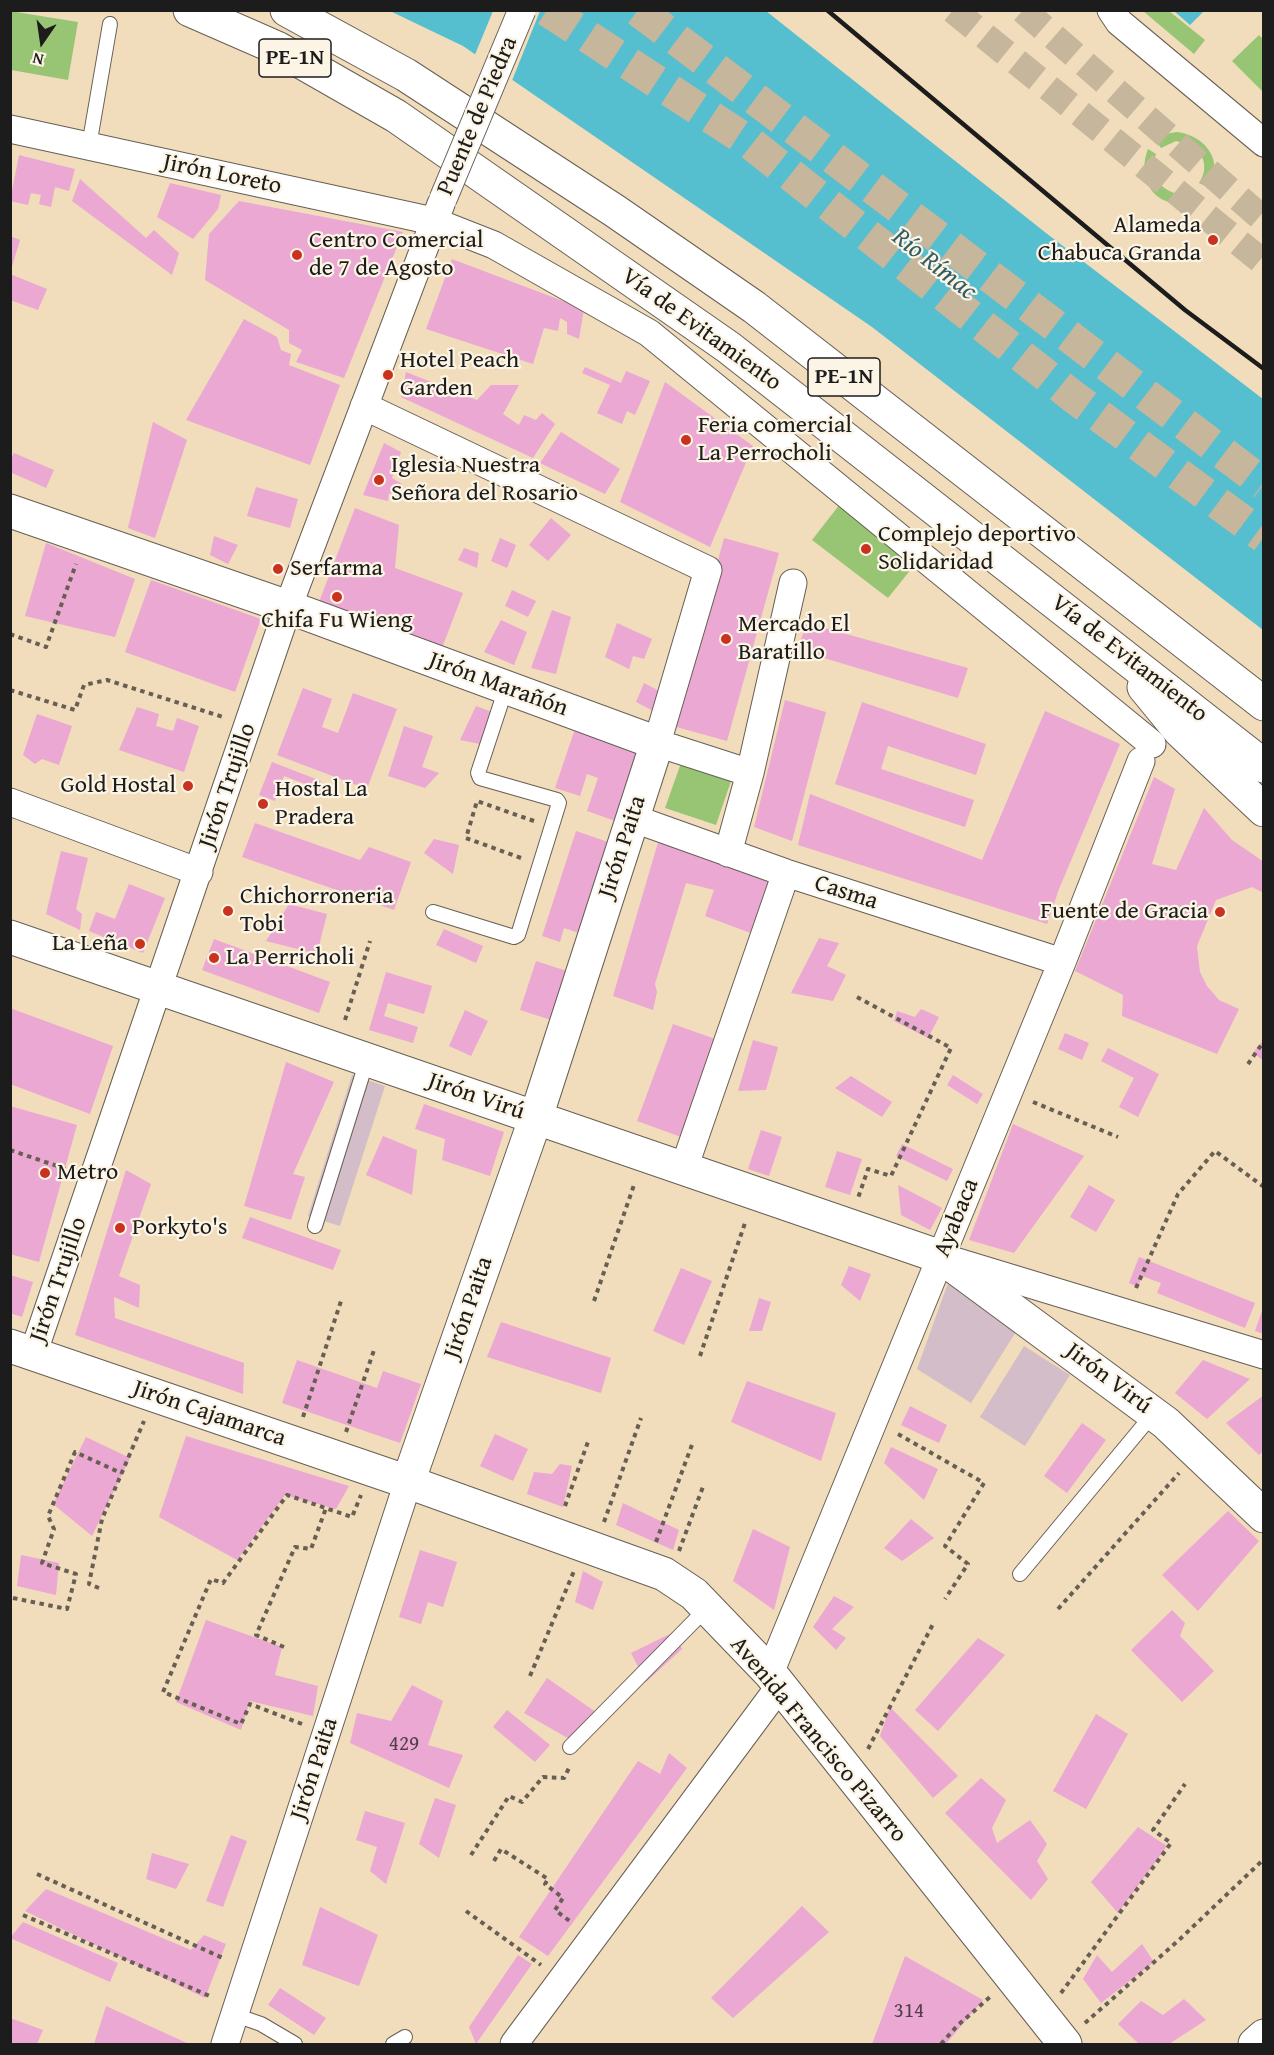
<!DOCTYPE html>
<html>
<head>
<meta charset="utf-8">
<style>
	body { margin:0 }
	#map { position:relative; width:1274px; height:2055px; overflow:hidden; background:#f1dcbb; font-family:"Gentium Book Plus",serif }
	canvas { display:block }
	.frame { position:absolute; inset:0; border:12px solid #1c1c1c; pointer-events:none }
	.north { position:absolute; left:12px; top:12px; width:60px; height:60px; -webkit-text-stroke:4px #fcf5e5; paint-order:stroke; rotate:193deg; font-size:16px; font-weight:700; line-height:24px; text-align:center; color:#1c1c1c }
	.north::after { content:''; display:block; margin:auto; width:21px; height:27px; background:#1c1c1c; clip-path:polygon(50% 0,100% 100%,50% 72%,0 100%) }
</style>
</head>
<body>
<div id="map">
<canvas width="1274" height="2055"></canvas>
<div class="frame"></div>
<div class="north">N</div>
</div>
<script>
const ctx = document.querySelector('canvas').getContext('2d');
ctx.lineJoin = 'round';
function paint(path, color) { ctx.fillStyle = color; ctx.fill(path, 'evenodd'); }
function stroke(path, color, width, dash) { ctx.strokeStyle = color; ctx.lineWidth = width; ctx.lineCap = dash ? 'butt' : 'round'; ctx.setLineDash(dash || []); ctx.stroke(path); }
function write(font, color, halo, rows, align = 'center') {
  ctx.font = font + ' "Gentium Book Plus",serif'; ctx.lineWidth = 4.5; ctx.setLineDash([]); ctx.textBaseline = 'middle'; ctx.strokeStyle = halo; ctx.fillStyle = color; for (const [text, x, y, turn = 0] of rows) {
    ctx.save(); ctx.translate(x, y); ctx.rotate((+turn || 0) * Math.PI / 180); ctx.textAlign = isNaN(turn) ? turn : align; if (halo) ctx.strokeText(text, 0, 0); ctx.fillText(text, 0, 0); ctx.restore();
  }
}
paint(new Path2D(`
	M352,1075L385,1086L340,1226L308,1216Z
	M948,1283L1019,1327L971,1403L917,1369Z
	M1024,1346L1070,1375L1025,1446L980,1417Z`), '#d2bdc8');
paint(new Path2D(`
	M10,11L78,22L68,80L11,70Z
	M1143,11H1169L1205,40L1194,54Z
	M1259,35L1263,39V92L1232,61Z
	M1177,132C1204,135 1226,161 1208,187L1199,183C1208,170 1205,156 1194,146L1176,141L1161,148L1155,140L1165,134Z
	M1148,149L1156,154C1149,172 1156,186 1174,193L1192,189L1198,198C1162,216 1134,184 1148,149Z
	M844,499L920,558L888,598L812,540Z
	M681,763L731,781L716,825L665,808Z`), '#97c574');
paint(new Path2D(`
	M390,11H766L1046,233L1263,399V630L872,327L463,46Z
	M1174,11H1204L1190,25Z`), '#55bfd0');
paint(new Path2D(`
	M493,11H540L511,83L474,57Z`), '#f1dcbb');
paint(new Path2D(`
	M19,155L75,169L69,191L55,187L51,207L39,204L41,195L31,193L28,205L10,201Z
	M80,179L146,238L154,230L179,253L172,275L72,201Z
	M170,183L221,195L218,209L193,239L157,217Z
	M239,201L403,232L344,378L296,362L302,350L289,343V330L205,280L209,234Z
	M10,236L20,240L11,270L10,269Z
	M452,259L584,309L579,339L567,334V322L560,318L558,331L544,328L533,364L426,329Z
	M10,274L47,289L38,310L10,300Z
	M244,319L277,337L281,350L291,354L289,365L340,385L310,465L186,420Z
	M585,367L621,383L626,371L650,381L635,415L627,411L622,424L597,413L610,385L582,373Z
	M406,372L477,400L491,385H519L503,414L519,425L524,415L536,420L542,413L555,424L533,458L401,397Z
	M665,382L753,446L710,547L620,502Z
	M153,422L187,440L155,538L128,528Z
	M561,432L620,469L605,494L540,463Z
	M384,443L401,452L392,478L402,484L397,497L389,493L388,501L363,495Z
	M14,453L54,470L46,488L10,472V460Z
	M256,487L298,499L290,528L247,516Z
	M355,508L399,525L395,568L463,593L442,648L319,602Z
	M551,518L571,535L548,561L529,545Z
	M214,536L238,545L228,564L210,555Z
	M500,538L516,545L507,568L491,561Z
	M724,538L779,553L727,741L673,726Z
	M46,543L135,579L115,637L25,616Z
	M464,548L479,553L477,568L458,560Z
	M151,580L261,619L235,692L125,652Z
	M512,590L536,601L528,617L505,606Z
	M552,610L571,617L556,674L531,668Z
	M501,620L527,632L514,665L484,652Z
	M617,623L652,639L644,659L633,656L629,669L605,657Z
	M807,623L968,668L958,698L797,650Z
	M644,683L661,692L653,711L636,702Z
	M303,688L332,699L322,727L338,733L353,693L397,709L367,789L277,755Z
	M785,700L826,712L792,841L754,827Z
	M862,702L986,744L976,775L888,746L881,769L974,800L965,827L835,784Z
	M476,706L492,712L480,744L460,740Z
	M137,707L159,714L156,726L173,731L177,718L199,726L184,772L119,750Z
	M1045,711L1120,744L1059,889L1047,924L798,845L810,794L982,860Z
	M37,714L72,726L59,765L42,759L35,764L23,755Z
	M404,726L433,736L422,767L439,773L425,788L388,776Z
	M576,726L650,751L624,824L587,811L598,778L587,774L580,796L555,788Z
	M272,762L321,781L318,789L284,776L275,801L259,795Z
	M1154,777L1175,789L1152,864L1176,870L1204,808L1232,840L1264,862V893L1252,887L1216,900L1197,946L1200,972L1207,986L1219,1000L1239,1009L1217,1054L1122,1016L1123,995L1075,971Z
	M255,823L360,860L369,847L411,862L394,910L242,857Z
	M576,831L611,843L582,934L564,928L560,942L542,936Z
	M434,839L459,845L453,874L424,853Z
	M659,839L771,881L753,934L705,916L714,890L686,883L655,984L657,992L653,1010L613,996Z
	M61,851L88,858L76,909L82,914L80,930L46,914Z
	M129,884L165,898L143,953L89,931L96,912L115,919Z
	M289,904L327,914L317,954L266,941Z
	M444,929L483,946L476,963L436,945Z
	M819,938L839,943L827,966L846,975L833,1001L791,993Z
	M214,939L330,982L319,1013L202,970Z
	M536,961L570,972L554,1021L520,1010Z
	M386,972L432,986L424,1014L388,1003L384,1016L418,1027L413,1043L369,1030Z
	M10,1008L113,1046L90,1114L10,1084Z
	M921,1009L939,1017L928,1038L894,1021L897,1011L915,1017Z
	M465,1010L488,1021L471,1056L449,1046Z
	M673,1024L718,1040L681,1137L637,1121Z
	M1065,1033L1089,1043L1082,1060L1058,1049Z
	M1264,1039V1061L1253,1053Z
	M753,1040L778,1047L766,1090L738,1091Z
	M1108,1048L1159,1074L1138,1117L1119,1107L1134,1078L1101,1061Z
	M286,1062L334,1082L293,1174L305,1177L291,1220L244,1206Z
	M953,1075L983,1094L977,1104L947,1085Z
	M851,1076L892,1102L882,1117L835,1088Z
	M424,1104L504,1132L490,1176L442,1160L445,1139L415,1129Z
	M10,1106L77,1125L39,1262L10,1254Z
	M1013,1124L1084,1156L1014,1253L969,1240Z
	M761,1130L782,1137L769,1176L748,1169Z
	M383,1136L417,1150L412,1195L366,1175Z
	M902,1144L953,1169L947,1181L896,1156Z
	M837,1151L862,1159L850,1195L825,1187Z
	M126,1170L151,1184L119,1276L140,1285L139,1308L114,1297L115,1318L244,1363L243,1394L75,1335Z
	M898,1185L942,1208L930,1230L901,1215Z
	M1089,1185L1115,1200L1096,1232L1070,1217Z
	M250,1217L341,1250L333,1270L242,1238Z
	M1139,1257L1255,1303L1245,1328L1157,1293L1161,1283L1142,1276L1138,1287L1129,1283Z
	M849,1266L871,1274L860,1301L841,1285Z
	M681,1268L712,1281L684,1345L653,1331Z
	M10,1275L33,1282L22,1317L10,1313Z
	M759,1298L771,1302L762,1331H749Z
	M1264,1305V1334L1255,1331Z
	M501,1322L611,1358L601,1393L487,1357Z
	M297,1360L377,1388L383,1371L421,1384L400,1443L282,1403Z
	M1203,1360L1250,1379L1207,1419L1175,1393Z
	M747,1381L836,1413L821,1461L731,1422Z
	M1264,1395V1450L1259,1455L1226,1423Z
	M910,1406L947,1425L939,1443L901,1425Z
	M1082,1423L1106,1440L1067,1493L1044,1476Z
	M495,1434L528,1449L513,1481L480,1466Z
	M186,1436L349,1486L336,1509L285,1495L237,1560L159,1517Z
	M86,1437L130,1458L92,1536L53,1504Z
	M891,1447L938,1469L924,1500L884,1463Z
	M560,1464L572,1466L563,1507L527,1494L534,1472L552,1474Z
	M623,1503L679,1530L673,1550L616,1525Z
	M1228,1511L1259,1541L1198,1611L1162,1575Z
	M911,1519L934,1538L902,1561L884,1548Z
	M753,1529L790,1547L774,1610L733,1581Z
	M420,1550L457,1562L443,1607L428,1602L421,1624L399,1617Z
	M21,1555L59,1563L56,1595L17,1586Z
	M583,1571L603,1582L593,1610L575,1602Z
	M834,1596L854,1607L832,1629L846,1638L836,1650L813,1627Z
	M1172,1610L1185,1623L1180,1636L1214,1671L1182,1702L1131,1650Z
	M206,1620L282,1647L275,1675L318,1686L313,1716L250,1701L241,1730L176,1702Z
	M674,1632L682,1649L646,1682L631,1653Z
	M978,1638L1005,1655L938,1731L915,1710Z
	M547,1678L603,1717L571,1740L524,1713Z
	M412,1685L443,1701L428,1745L463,1755L449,1788L350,1743L357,1713L391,1721Z
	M890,1707L958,1776L933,1798L880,1736Z
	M507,1710L550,1745L535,1762L493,1727Z
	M1096,1714L1128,1734L1086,1809L1053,1791Z
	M669,1753L687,1768L548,1956L519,1937L638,1761L660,1774Z
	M981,1778L1006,1800L992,1828L997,1843L1030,1820L1047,1844L1037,1861L1048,1879L1031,1900L945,1813Z
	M435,1798L456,1805L439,1858L419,1844Z
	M365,1811L405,1823L386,1884L370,1871L377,1847L356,1840Z
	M1138,1827L1167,1846L1118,1913L1091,1882Z
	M231,1835L247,1841L223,1907L206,1901Z
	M152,1853L189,1864L176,1889L146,1879Z
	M46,1889L191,1950L204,1935L226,1944L205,1998L25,1911Z
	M802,1906L829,1932L733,2018L711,1998Z
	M320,1907L378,1935L359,1986L302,1965Z
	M23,1922L118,1963L110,1982L10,1938Z
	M1142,1944L1154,1962L1101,2003L1083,1979L1097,1955L1112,1972Z
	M518,1955L532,1964L476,2044L469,2027Z
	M905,1956L983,2000L946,2044H872Z
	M280,1988L326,2018L314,2035L268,2005Z
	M1184,1999L1206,2020L1169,2044H1139L1118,2024L1141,2001L1163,2015Z
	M106,2006L189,2044H94Z
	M10,2018L43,2030L37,2044H10Z`), '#eba8d3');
stroke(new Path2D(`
	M953,10L1264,263
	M1023,10L1264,220`), '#c6b69b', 27, [27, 14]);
stroke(new Path2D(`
	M547,10L749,142L1075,398L1264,537
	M638,10L1264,484`), '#c6b69b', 33, [33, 16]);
const lane = new Path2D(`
	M89,146L110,24
	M433,912L514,937L518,935L559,803L557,800L480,778L478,773L506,688
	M315,1226L367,1060
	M1020,1574L1153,1414
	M570,1747L707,1608
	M235,2015L261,2024L295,2044
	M393,2044L405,2037`);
const street = new Path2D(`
	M1111,10L1119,22L1264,143
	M10,129L433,221L494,245L649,333L1152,744
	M364,406L708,570L657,743L750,773
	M10,802L199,872
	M632,818L786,873L1062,962
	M728,853L750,773L793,583
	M684,1168L786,873
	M954,1261L1264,1355
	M33,1354L288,607L441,204
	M770,1673L1062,962L1141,761
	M225,2044L408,1482
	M514,2044L780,1686`);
const secondary = new Path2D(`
	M10,511L288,607L657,743L536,1117L408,1482
	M10,937L941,1257L1166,1423L1264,1516
	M10,1346L408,1482L664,1574L694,1594L770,1673L1065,2044
	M1255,2044L1264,2036`);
const highway = new Path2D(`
	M190,10L277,48L396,116L728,347L1264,766
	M287,10L406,75L615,211L754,307L1264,704
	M1144,687L1180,731L1264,810`);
stroke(lane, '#675f54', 16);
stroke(street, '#675f54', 29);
stroke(secondary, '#675f54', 35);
stroke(highway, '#675f54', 35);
stroke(new Path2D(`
	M10,634L46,647L76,564
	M10,690L75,710L84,685L107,680L223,717
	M521,858L466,838L477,801L534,821
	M857,997L951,1048L891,1176L868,1169L858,1198
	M345,1020L370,941
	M1248,1064L1264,1041
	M1033,1102L1118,1137
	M10,1150L69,1170
	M1136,1288L1178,1194L1215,1151L1264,1187
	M594,1301L635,1182
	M700,1356L746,1220
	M303,1417L341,1301
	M346,1432L374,1350
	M898,1434L984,1483L945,1546L968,1564L945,1599
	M565,1506L589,1439
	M604,1522L641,1418
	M656,1542L693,1442
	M679,1551L704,1484
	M99,1588L89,1584L102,1519L144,1421
	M13,1598L67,1609L76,1574L42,1563L54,1529L48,1516L75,1452L121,1473
	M1058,1609L1179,1473
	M284,1647L256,1635L295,1547L311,1549L326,1508
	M530,1676L574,1571
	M302,1724L250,1704L241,1724L163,1692L211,1579L223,1583L287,1495L352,1517L361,1495
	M868,1749L933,1624
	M471,1855L509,1796L522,1802L543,1777L564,1778L570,1766
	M494,1861L501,1849L548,1879L545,1884L563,1898L555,1910L571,1922
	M37,1874L225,1959
	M466,1911L541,1965
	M23,1915L212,1997
	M1061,1993L1171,1843L1153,1830L1185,1784
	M1085,2023L1179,1940L1264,1859
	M941,2044L957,2026L990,1997`), '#675f54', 4, [4.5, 4.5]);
stroke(lane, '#fff', 14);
stroke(street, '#fff', 27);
stroke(secondary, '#fff', 33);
stroke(highway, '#fff', 33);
stroke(new Path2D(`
	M827,10L1185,310L1264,369`), '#1c1c1c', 4.5);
const streetBridge = new Path2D(`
	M443,199L522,10`);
stroke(streetBridge, '#675f54', 29, []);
stroke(streetBridge, '#fff', 27);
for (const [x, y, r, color] of [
	[1213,240,6,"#c8321e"],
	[297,255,6,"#c8321e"],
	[388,375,6,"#c8321e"],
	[686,440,6,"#c8321e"],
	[379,480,6,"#c8321e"],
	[866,549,6,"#c8321e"],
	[278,569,6,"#c8321e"],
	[337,597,6,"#c8321e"],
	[726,639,6,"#c8321e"],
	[188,786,6,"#c8321e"],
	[263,804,6,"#c8321e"],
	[228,911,6,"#c8321e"],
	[1220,912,6,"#c8321e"],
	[140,944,6,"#c8321e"],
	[214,958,6,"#c8321e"],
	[45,1173,6,"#c8321e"],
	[120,1228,6,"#c8321e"]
]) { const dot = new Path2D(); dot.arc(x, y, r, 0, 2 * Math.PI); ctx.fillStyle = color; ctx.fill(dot); stroke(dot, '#fcf5e5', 2); }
write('21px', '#503f4a', null, [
	["429",404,1745],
	["314",909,2012]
]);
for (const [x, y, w] of [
	[295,58,72],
	[844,377,72]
]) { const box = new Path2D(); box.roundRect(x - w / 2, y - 19, w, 38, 4.5); ctx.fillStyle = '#fcf5e5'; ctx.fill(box); stroke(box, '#1c1c1c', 1.5); }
write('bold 22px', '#1c1c1c', null, [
	["PE-1N",295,58],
	["PE-1N",844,377]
]);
write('24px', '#1c1c1c', '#fcf5e5', [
	["Puente de Piedra",478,116,-67],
	["Jirón Loreto",222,175,12],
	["Vía de Evitamiento",701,330,36],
	["Vía de Evitamiento",1129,659,38],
	["Jirón Marañón",498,685,20],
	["Jirón Trujillo",228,786,-71],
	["Jirón Paita",623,847,-72],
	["Casma",846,893,18],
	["Jirón Virú",476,1097,19],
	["Ayabaca",957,1218,-68],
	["Jirón Trujillo",59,1280,-71],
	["Jirón Paita",469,1308,-71],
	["Jirón Virú",1108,1379,37],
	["Jirón Cajamarca",209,1414,19],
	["Avenida Francisco Pizarro",818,1740,50],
	["Jirón Paita",315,1769,-72]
]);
write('24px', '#1c1c1c', '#fcf5e5', [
	["Alameda",1201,226,"right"],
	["Chabuca Granda",1201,254,"right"],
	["Centro Comercial",309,241],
	["de 7 de Agosto",309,269],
	["Hotel Peach",400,361],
	["Garden",400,389],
	["Feria comercial",698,426],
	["La Perrocholi",698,454],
	["Iglesia Nuestra",391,466],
	["Señora del Rosario",391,494],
	["Complejo deportivo",878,535],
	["Solidaridad",878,563],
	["Serfarma",290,569],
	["Chifa Fu Wieng",337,621,"center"],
	["Mercado El",738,625],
	["Baratillo",738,653],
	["Gold Hostal",176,786,"right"],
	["Hostal La",275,790],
	["Pradera",275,818],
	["Chichorroneria",240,897],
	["Tobi",240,925],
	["Fuente de Gracia",1208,912,"right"],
	["La Leña",128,944,"right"],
	["La Perricholi",226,958],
	["Metro",57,1173],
	["Porkyto's",132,1228]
], 'left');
write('italic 26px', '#335d64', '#fcf5e5', [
	["Río Rímac",934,265,38]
]);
</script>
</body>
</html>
